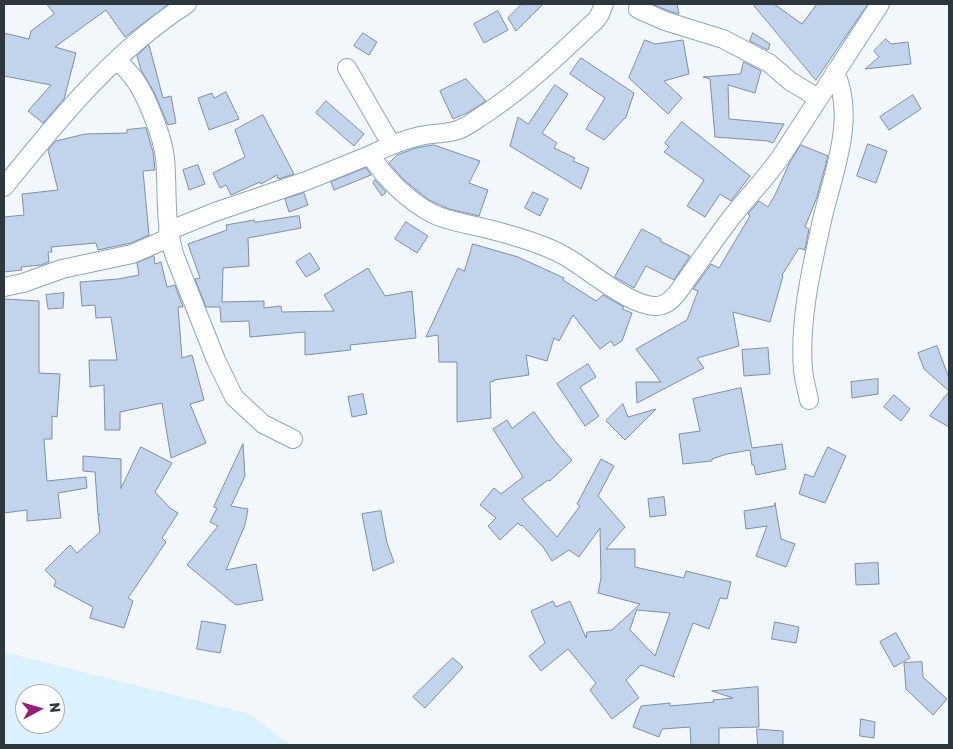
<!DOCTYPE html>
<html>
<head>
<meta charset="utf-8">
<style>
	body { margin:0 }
	#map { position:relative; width:953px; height:749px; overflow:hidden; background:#f2f7fb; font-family:Rubik,sans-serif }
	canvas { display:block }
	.frame { position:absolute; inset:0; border:5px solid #2d383e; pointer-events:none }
	.north { position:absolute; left:15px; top:684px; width:50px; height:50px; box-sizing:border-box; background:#fff; border:1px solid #abafb2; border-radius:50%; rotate:84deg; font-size:14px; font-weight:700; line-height:20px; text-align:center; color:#2d383e }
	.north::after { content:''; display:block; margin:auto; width:18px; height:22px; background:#951d78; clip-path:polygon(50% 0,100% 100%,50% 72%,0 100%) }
</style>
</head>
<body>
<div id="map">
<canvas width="953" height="749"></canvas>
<div class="frame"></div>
<div class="north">N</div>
</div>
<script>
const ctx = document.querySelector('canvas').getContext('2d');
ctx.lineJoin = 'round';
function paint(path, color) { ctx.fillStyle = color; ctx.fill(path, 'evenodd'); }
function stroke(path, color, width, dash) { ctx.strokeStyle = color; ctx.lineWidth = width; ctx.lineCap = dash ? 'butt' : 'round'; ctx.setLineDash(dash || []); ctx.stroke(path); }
paint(new Path2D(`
	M4,652L250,714L290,745H4ZM25,694H55V724H25Z`), '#dcf1fe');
const building = new Path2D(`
	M47,4H169L125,37L106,10L55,47L76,53L64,99L43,123L28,111L51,85L4,76V33L29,39L31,31L54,14Z
	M522,4H543L516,31L508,18Z
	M652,4H677L679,14L669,11Z
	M753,4H774L802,24L817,4H868L816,80Z
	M498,11L508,30L484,43L474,24Z
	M363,33L377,42L369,55L354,46Z
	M753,33L770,44L768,50L750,41Z
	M886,39L891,44L908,42L911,64L865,69L879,57L874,51Z
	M645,40L655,44L683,40L689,74L664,81L682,98L668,114L629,78Z
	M149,45L163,98L171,96L176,123L168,125L154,92L141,70L137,56Z
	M581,58L634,93L626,117L604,140L586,129L605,98L570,74Z
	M744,62L761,71L755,93L728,85L729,119L784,124L773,143L768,141L715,137L710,79L703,77L740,74Z
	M466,79L486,101L469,112L453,119L440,91Z
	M555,85L568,94L542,133L557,143L554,148L575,158L573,161L589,168L581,189L510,146L518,117L528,124Z
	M226,92L239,119L209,130L198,98L212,93L214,98Z
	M913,95L921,109L889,130L880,117Z
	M326,101L364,134L354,146L316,113Z
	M263,115L294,174L278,179L277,175L261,184L260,182L231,195L226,185L220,188L213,173L245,157L235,130Z
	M682,122L750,176L731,201L720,194L705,217L687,206L704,180L664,152L669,147L665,143Z
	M146,128L153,152L155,170L143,171L149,235L131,243L98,250L96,243L51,247L52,252H48L49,262L41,265L21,267L22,270L4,272V217L24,215L22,194L58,190L48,150L56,141L85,134L127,133V130Z
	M868,144L887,151L876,183L857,176Z
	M434,145L480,161L469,183L488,190L479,216L449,209L429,200L405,181L389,163L397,155L416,148Z
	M801,145L828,156L817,197L805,227L809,229L805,250L799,248L782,275L783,276L770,322L733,312L739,346L697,358L704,368L637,403L636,382H661L636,349L687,320L698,291L693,289L711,264L719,268L750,216L748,214L759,201L768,207L775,195L789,164Z
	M198,165L205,184L189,190L183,170Z
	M366,168L371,175L334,190L331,182Z
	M375,180L386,192L382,196L373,183Z
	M533,192L548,199L540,216L525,208Z
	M304,193L308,205L289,212L285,199Z
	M299,216L301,228L248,238L249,266L223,268L222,302L264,301V308L281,306L282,312L334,311L324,295L368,268L385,296L412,291L416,338L350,345L351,350L305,355V332L250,337L249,321L221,322L220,307H206L195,279L200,278L188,244L227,230L226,225L254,220L255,222Z
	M406,222L428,236L417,253L395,239Z
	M642,229L661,239L660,241L690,256L674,280L646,266L634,288L615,277Z
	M473,244L518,257L564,278L563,280L596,301L603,295L624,307L622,309L632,313L622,341L614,346L611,341L600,349L573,315L559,341L554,338L547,361L526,355L529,375L494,380V381L490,382L491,418L457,422V362H439L438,335L426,337L458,268L464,271Z
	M310,253L320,269L306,277L296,262Z
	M154,256L155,264L161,262L167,287L175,285L183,307H178L182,358L192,355L204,400L190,404L206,443L171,458L162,403L120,412V430H105L104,385L90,387L89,360H117L111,317L96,318L95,305L82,306L80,282L118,279L139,275L137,263Z
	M64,293L63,308L48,309L46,295Z
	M4,299L39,301V373L60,374L57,417L52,416V439H44L47,481L86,477L87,488L58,493L61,518L27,521V510L4,513Z
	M937,346L949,378V391L924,369L918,353Z
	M768,348L770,374L744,376L742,350Z
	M588,364L596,377L580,387L599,416L585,426L557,384Z
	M878,379V394L852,398L851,382Z
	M741,388L752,448L782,444L786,469L756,475L754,465H752L750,450L727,454L712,459V461L683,464L679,434L700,431L693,399Z
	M949,392V427L930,416Z
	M363,394L367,414L352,417L348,397Z
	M894,395L910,409L901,421L884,407Z
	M623,404L628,417L656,409L625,440L606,421Z
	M534,412L555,441L572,460L550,481L548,480L522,499L557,537L580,506L577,504L601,459L614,466L598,496L625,527L606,549H635V567L684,578L686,571L731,582L727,599L720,598L709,629L693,623L673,676L675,677L641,665L626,680L639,698L612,719L590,690L596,683L568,649L541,671L529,656L545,643L531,611L553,601L556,607L570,601L586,638L587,632L612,630L640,604L598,593L601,578L600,528L579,557L569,550L552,561L543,547L522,525L521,526L518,523L500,540L488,526L496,518L480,505L494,488L501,494L523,477L493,429L507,420L512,428ZM637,610L670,613L655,656L630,630Z
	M243,444L245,476L231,506L248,509L245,525L226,570L256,564L263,600L236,605L187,565L218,526L210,522L217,508L214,507Z
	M141,447L172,463L155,492L170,508L178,513L162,538L166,542L128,598L133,601L124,628L90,618L93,607L54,586L56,581L45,570L70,545L77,553L100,532L98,516L100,514L98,515L95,472L83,471V456L121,459V488Z
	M828,447L846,456L825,503L799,494L805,474L813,477Z
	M664,497L666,515L650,517L648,499Z
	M775,503L781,539L795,544L786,567L756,556L767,526L746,529L744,511L774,506Z
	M381,511L387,543L394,562L373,571L362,514Z
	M878,563L879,584L856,585L855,564Z
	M202,621L226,625L220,653L197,649Z
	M775,622L799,627L796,643L772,639Z
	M896,633L910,658L894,667L880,642Z
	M453,658L463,667L425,708L413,697Z
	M922,662L923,677L947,699L933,715L906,689L904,663Z
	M758,687L759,727L719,728V745H691L690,727L662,729L659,737L633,727L641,706L670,703V706L714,702L713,700L733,698L712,691Z
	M861,719L875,722L874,738L860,736Z
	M757,729L783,731V745H758Z`);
paint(building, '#c2d4eb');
stroke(building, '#7e8ea3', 1);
const street = new Path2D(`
	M640,4L638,9L665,21L723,39L769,63L790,81L818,98
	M117,60C123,66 130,73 135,80C147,97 163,138 165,158C168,192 164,220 174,254L216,360L234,397L263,424L293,439
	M347,68L391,144
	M370,155C386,147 403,140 420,136C433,133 446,134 458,130C469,126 478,118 488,112C528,85 561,53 596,20L600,14L604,4
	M4,187C58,120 114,51 187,4
	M168,231L215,212L306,181L370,155C385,178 408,201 433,214C450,222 469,224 488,229C512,235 541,243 563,255C587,267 635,313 662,305C674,302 683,284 690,275C705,254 719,233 735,213C750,194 766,178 780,158L880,4
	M4,287L23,283L62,269L132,254L169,238
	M809,400C807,390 804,380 803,370C799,319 812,266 823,216C834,171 856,117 835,72`);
stroke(street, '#8da7b7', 20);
stroke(street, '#fff', 18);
</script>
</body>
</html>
